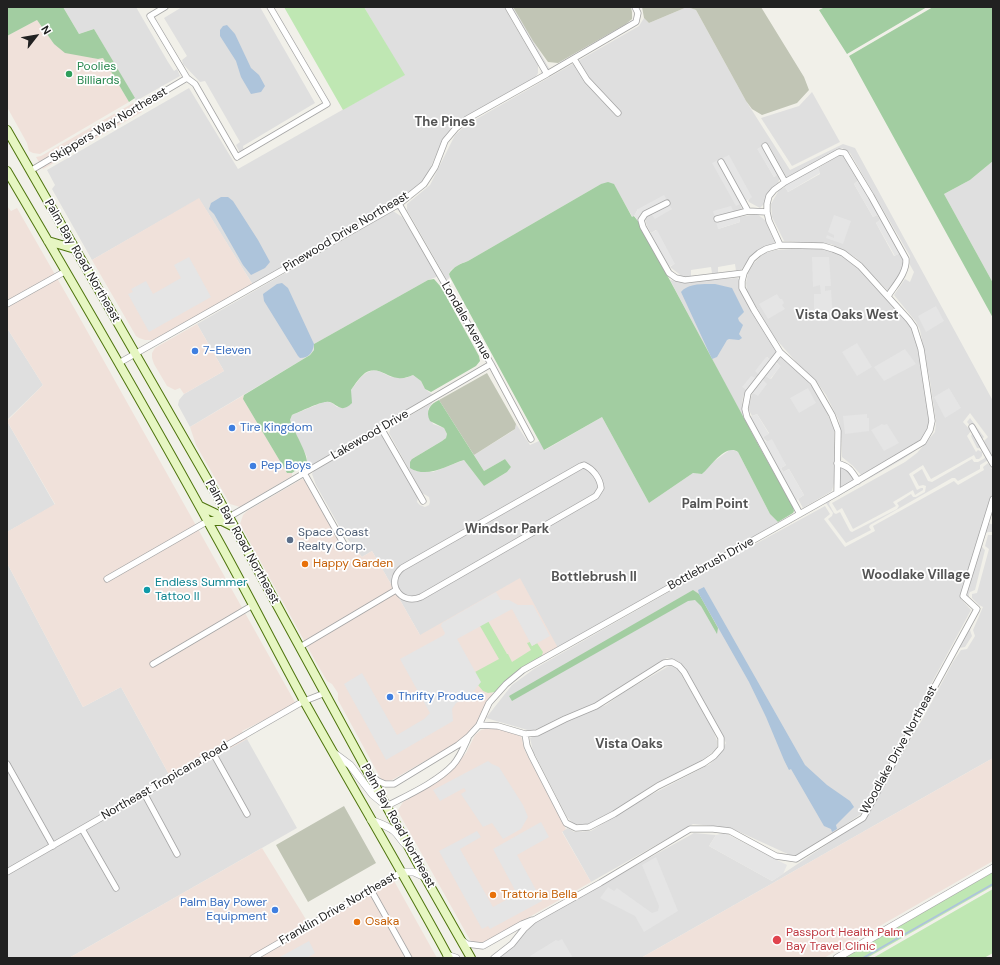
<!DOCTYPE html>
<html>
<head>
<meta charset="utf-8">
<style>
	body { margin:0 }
	#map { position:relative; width:1000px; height:965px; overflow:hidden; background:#f1f0e9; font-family:"DM Sans",sans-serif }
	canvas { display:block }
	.frame { position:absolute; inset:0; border:8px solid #212121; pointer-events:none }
	.north { position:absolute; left:16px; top:16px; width:40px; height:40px; -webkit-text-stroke:3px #fff; paint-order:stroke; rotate:59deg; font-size:11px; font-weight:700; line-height:16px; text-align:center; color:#212121 }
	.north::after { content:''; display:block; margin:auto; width:14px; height:18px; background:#212121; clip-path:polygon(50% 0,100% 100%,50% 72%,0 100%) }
</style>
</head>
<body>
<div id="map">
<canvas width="1000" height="965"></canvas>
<div class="frame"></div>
<div class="north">N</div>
</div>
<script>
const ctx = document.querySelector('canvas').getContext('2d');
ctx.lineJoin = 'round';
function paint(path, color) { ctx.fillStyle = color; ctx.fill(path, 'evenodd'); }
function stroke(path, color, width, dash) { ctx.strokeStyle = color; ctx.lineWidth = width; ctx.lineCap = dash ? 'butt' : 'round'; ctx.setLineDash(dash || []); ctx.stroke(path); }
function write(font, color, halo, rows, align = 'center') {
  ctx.font = font + ' "DM Sans",sans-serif'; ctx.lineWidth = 3.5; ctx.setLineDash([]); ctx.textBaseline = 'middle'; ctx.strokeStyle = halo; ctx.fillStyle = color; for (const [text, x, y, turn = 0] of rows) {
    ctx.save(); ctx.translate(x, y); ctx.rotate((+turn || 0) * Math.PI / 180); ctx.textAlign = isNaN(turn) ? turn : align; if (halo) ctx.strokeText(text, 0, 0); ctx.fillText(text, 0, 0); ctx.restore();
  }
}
paint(new Path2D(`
	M63,7H136L168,62L174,71L177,69L180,76L136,101L94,29L79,34Z
	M182,7H260L315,103L243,146L244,151L240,153L236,145L240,142L205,81L200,82L183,64L182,60L187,56L164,18Z
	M364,7H504L538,65V73L535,78L472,114L451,129L443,139L425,180L409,193L253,285L199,199L92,260L52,189L55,185L47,170L189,88L238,169L404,75Z
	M507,7H513L552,73L465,123L452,134L427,183L403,204L404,212L423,245L405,214L400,211L392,208L285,271L284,269L316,250L411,195L427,181L446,140L453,131L474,116L537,79L541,73V64Z
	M687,7L696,10L746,101L790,170L843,144L855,148L993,401V458L984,441L988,437L970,413L963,422L971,431L967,436L976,452L978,450L982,452V456L979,459H976L974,455L931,479L923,465L909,474L917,490L921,488H923V490L915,495L913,490L893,502L896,506L853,529L842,508L837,511L832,503L905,462L917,453L935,432L936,422L930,381L920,330L916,322L894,295L905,279L910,282L914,272L910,265V256L850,153L842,148L787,178L768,144H765L758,149L774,177L778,174L780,177L778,183L774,186L764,204L760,208L749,202L748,200L752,197L736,206L740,204L742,209L718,229L740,222L739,217L757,214L765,220L775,243L761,249L749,259L741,270L736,271L735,264L718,267V273H712L711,267L691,270V276L683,277L670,267L674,264L656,230L651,233L647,226L645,219L646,216L651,214L672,209H638L633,218L614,185L601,184L468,261L460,264L451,270L449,274L450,277L447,280L407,210V204L430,185L455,135L466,125L639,26L644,18L649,23Z
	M812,92L840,142L792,166L761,118L799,106Z
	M840,155H845L859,180L854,184L873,217L877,215L880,220L876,223L894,256L900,253L904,261L903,271L890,290H887L856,258L844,250L831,244L784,241L772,217L771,204L779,190L785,187L788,192L820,174L818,168Z
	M993,161V283L944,194L970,180Z
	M393,211L402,217L439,276L428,280L314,344V350L310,355L190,427L178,405L179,400L184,394L224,371L197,324Z
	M791,249H826L842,255L861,270L913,329L920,359L930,420L929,428L922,439L912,446L861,475L853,466L842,457L841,432L839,421L826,395L817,382L798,364L774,337L747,291L746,283L748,273L754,263L760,257L765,253L776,250Z
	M738,278L739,279L741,291L745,300L778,351L771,361L767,357L759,375L743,387L747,390L743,397L742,405L746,423L670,280L681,282Z
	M7,328L43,385L7,420Z
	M781,357L808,381L821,400L834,428L835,479L832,491L803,508L798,499L804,495L789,469L783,472L781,468L786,465L763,437L769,433L757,414L752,416L749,410V405L752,394L766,384L762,380L766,376L771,379L780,366L776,362Z
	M373,370L379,371L391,377L406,378L413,375L421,381L425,389L433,395L309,467L307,462V457L294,431L290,420L292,415L326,401L332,403L337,407L344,408L351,390L361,377L366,373Z
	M433,402L428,409L433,424L444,428L447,434L446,438L442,441L412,459L415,471L433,472L464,460L484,486L507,472L511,467L505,459L484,471L474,455L511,432L515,429L516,424L530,445L539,441L545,450L602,417L649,503L693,473L702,474L709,465L731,449L738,452L770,514L778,522L754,538L558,648L420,635L372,551L362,557L343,533L316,485L312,474L314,471L376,435H380L384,437L418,497L417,502L420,505L425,507L429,505L430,502L429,497L422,493L389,433L391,427Z
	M970,418L984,437L981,440L988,460L980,465V469L958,481L955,478H952L870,525L869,527L871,530L846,543L828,519L832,516L833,513L826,503L795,516L797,512L761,435L802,511L835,492L839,459L851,468L859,478L923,442L915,451L903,459L830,501L829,504L834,513L836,514L840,512L850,531L852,532L897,509L899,506L897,503L911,494L913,497H916L925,492L926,486L923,485L919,486L913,475L922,469L928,481L932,482L972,459L974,462H978L985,458L984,449L977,448L971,436L974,430L967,422Z
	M7,421L55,505L7,532Z
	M988,463L993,471V492L961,599L971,610L861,814L802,854L792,856L731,828L693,824L591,882L562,831L568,828L574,832L591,831L645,798L710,764L718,755L726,743L691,680L678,661L667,658L601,700L546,726L531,731L486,718L512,685L534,669L695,577L825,506L830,514L824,519L845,547L875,531L873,526L954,481L958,485L984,470L983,467Z
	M987,522L993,525L992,532H988L985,534L982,547L985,550L975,590L970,592L969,594V598L976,607L974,619L970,630L972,636L965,647L959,648L950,661L975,610L965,598Z
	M988,535H993V758L641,958H499L507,952L536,921L694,833L716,835L709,846L772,881L865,819L887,777L922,720L953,662L961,650L967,649L975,636L973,630L983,607L979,605L972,598V594L977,593L989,549L985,546Z
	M7,563L83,707L121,687L172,780L247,739L297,828L69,958H7Z
	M669,666H674L678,669L712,727L717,741V748L702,761L656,783L619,809L586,825L574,824L567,817L533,751L530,738L582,714L606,705L624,692Z`), '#dfdfdf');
paint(new Path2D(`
	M37,20L54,44L87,56L98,59L103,58L129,102L40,154L33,153L29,151L27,143L7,107V36Z
	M133,103H138L142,112L43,169L36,157L41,156Z
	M199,198L253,285L153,340H145L139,338L136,336L92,260Z
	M7,206L11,211L17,208L77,313L296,704L242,731L247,739L172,780L121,687L83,707L7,563V532L55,504L7,421L43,385L7,328Z
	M197,324L224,371L184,394L180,388L175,390L167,386L154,364L152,358V353L155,348L160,345Z
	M244,395L243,399L287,473H292V476L240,507L230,504L196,445L190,427Z
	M302,479L307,481L340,542V547L344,550H349L353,546L362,557L372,551L420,635L520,578L558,648L505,680L493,692L480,718L470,732L458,742L392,780L386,781L381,779L338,700V693L332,684L327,681L317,664L240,524L243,515L247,511Z
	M494,727L521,736L525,751L566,829L562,832L591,882L487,941L481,943H475L470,940L400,815L398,810L403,802L442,778L455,766L466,753L475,735L481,730Z
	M993,758V861L824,958H641Z
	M262,848L310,926L393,879L437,958H69Z`), '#f0e1da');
paint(new Path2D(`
	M513,7H631L632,12V19L626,24L558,63L548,62L533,41Z
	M642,7H761L804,77L809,90L797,103L762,115L752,109L746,101L696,10L687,7L649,23L644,18Z
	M487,373L516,424L515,429L474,455L439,400Z
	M344,806L376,863L308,902L276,845Z`), '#c1c5b5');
paint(new Path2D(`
	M284,7H364L405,75L343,110Z
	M488,621L507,654H508L512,662L531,650L527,643L530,642L532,646L537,643L543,652L541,658L516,673L495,692L488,693L483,691L478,685L475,672L499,659L480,626Z
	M993,872V886L867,958H844Z
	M993,889V953L984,958H873Z`), '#bfe7b3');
paint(new Path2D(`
	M7,7H63L79,34L94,29L135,98L129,102L103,58L98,59L65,53L54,44L37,20L7,36Z
	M825,7H927L847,54L819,10Z
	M933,7H993V161L970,180L944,194L993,283V318L849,56Z
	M608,182L614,184L632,217L634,216L638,221L759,446L793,507L794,511L793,513L778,522L770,514L738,452C725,443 710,468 702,474L693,473L649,503L602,417L544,450L450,277L449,274C453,267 460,264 468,261L601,184Z
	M434,279L441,287L479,356L480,361L476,366L431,392L425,389L421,381L413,375C408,377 403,379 398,378C386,377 377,365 365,373C360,377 355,384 351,390L352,403C339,416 336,400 326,402C320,402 299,412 292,415L290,420C294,432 307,452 307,462L292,473H287L243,399L244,395L310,355L314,350V344L428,280Z
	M439,400L484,471L505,459L511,467L507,472L484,486L464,460C447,465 428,479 410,468V462L412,459L442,441L446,438L447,434L444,428L430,421C425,411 430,404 439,400Z
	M693,590L699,594L718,628L717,634L701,606L695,600L688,601L512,701L509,696Z`), '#a2cda1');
paint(new Path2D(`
	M764,145L780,173L774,177L757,149Z
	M729,155L752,197L736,206L712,163Z
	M817,165L820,173L788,192L783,184Z
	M859,180L900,253L895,256L876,223L880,220L877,215L873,217L854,184Z
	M664,195L672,209L655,219L651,214L646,216L645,219L638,221L634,216L638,209Z
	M731,206L734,212L739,217L740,222L718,229L713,211Z
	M834,215L851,221L843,244L826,238L827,235L834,238V235L828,232Z
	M657,230L675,264L665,268L647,235Z
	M189,257L211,297L149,332L128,294L133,292L131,289L146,281L153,294L181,278L174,265Z
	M812,257H829L831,286H825V291L831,290L833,319L826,320V321H814V294H821L820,285L813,287Z
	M777,294L780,299H782L784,303L782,305L785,309L768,319L759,304Z
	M936,306L944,321L926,332L918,316Z
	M857,343L872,367L857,376L842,352Z
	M905,349L916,364L884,381L874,367Z
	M766,357L781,366L770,379L766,376L763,380L767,384L758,396L742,387L751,376L756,378L759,375L755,371Z
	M808,388L816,403L799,413L790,398Z
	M949,388L961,408L945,418L934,397Z
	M757,414L769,434L763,437L766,442L772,439L786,465L781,468L783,472L789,469L804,495L794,502L748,418Z
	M867,414V418H869V431L845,434L843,416Z
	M882,424L884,425L887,424L899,443L884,451L871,430Z
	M496,592L501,600H509L518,605H533L550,636L532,646L512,609L457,639L481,682L470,696L456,703L452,709L453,721L386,760L344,684L362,673L397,735L424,719L430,713L400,659L444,635L445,633L441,626L442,623Z
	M488,761L492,764L499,767L523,805L528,817L521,829L503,839L492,823L483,827L461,794L466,791L464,788L440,801L433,790Z
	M541,822L549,837L517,855L542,901L490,929L488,926L482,929L439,851L477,831L481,837L460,849L493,907L517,894L493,849Z
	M725,833L787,865L783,874L772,881L709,846L716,835Z
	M656,857L678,911L644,932L635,916L600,898L608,887L614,891L617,888L652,913L658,911L659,906L642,865Z
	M562,939L573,958H531L530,956L556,940L558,941Z
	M309,941L315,953L307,958H278Z`), '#e5e5e5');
paint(new Path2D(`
	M227,25L235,34L251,68L259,75L265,86L261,92L251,94L241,77L236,61L220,36V30L223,26Z
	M221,197H228L233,201L258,240L270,262L265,268L251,275L243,265L214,214L209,209L211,203Z
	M282,283L288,288L314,344C313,352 309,358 300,358L298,356L264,301L263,294L277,284Z
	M715,284L732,288L744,312L738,318L739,321L743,325L739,334L742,338L739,340L729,339L727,340L717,357L712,359L681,292C688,283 704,284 715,284Z
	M704,587L805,765L827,785L850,801L854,807L836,825L837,829L832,832L831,829L824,826L791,769L789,770L784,760L766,717L749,682L699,594L698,590Z`), '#adc4db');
stroke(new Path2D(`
	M863,958L993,884`), '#adc4db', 2);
const minor = new Path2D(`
	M165,7L150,16L187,78L195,84L237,157L327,104L270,7
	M508,7L547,74L636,22L638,13L635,7
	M574,59L587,80L618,113
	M765,146L785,182
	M721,162L748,211L767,212
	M30,171L187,78
	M667,203L645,214L641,220L643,227L669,273L676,278L685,280L744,273
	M399,204L491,364L531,439
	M717,219L748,211
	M780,245L769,221L767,212V204L769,196L774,190L785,182L839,152L845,153L871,196L906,259C907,273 895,285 888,296
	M7,304L66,271
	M780,352L748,393L745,409L747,417L800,514
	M119,363L399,204L424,184L435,167L445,141L456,128L467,119L547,74
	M972,427L993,464
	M381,428L423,501
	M837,463C850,467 851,470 858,481
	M584,465C593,469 600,478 601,488L596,496L421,597C400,606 385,582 402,568L581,466Z
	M304,473L345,546
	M229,517L491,364
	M107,579L208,521
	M300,647L396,590
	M672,662L679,666L684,672L721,738V748L714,756L704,763L658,786L614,814L589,827L576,828L566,823L532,757L527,746L525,734L537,733L565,719L596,706L664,663Z
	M153,664L253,605
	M479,725L498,726L525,734
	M213,753L247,814
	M7,764L53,846
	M372,776L378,781L385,784H394L458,745L468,737L479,725L489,703L506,684L523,670L837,493L923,442L930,430L932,421L921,349L914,327L909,320L860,266L843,253L833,249L823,246L780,245L766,249L759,253L752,259L744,273L742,281V288L754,310L780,352L813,382L832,415L838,431L837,493
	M144,793L177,854
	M387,806C408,795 437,782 453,765C460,757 464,747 468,738
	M82,829L116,888
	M7,872L302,702L325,693
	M371,890L409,958
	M462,940L467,944L483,946L522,924L532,920
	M253,958L402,872
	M494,958L512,944L524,929L534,920L600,883L690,829H713L730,831L776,856L796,859L863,818L977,609L963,596L993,499`);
const tertiary = new Path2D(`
	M334,753L350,765L373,795L384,804
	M371,820C379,823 388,826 394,831C399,835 401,841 407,846
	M402,872H414L425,877
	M447,955L456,958
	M837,958L993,868`);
const secondary = new Path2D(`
	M7,130L229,517L425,877L471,958
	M7,171C77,290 146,408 212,529C244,586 273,644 304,701C352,787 402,871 449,958
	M48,241L75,249
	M200,506L221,516L229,517
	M208,521H222L234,527`);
stroke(minor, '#a5a5a5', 7);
stroke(tertiary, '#a5a5a5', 8);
stroke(secondary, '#4e740d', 10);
stroke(minor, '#fff', 5.5);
stroke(tertiary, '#fff', 7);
stroke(secondary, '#e6f6c2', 8);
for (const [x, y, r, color] of [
	[69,74,4,"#2e9e5b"],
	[195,351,4,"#3f7fe0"],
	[232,428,4,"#3f7fe0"],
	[253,466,4,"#3f7fe0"],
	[290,540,4,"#5c6f8a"],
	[305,564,4,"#e8710a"],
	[147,590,4,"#0f9aa8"],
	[390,697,4,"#3f7fe0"],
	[493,895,4,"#e8710a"],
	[275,910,4,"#3f7fe0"],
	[357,922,4,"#e8710a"],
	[777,940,5,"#e0444e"]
]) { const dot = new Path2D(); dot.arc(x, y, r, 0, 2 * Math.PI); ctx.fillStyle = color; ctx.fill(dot); stroke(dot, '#fff', 1.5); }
write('12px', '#27864d', '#fff', [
	["Poolies",77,67],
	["Billiards",77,81]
], 'left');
write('12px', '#212121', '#fff', [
	["Skippers Way Northeast",109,125,-31],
	["Pinewood Drive Northeast",346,232,-31],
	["Palm Bay Road Northeast",82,261,60],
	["Londale Avenue",466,321,60],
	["Lakewood Drive",370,435,-30],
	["Palm Bay Road Northeast",242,542,61],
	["Bottlebrush Drive",711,564,-29],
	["Woodlake Drive Northeast",899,750,-61],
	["Northeast Tropicana Road",165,781,-30],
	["Palm Bay Road Northeast",398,826,61],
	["Franklin Drive Northeast",338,909,-30]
]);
write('12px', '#366cbe', '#fff', [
	["7-Eleven",203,351],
	["Tire Kingdom",240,428],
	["Pep Boys",261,466],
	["Thrifty Produce",398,697],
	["Palm Bay Power",267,903,"right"],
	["Equipment",267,917,"right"]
], 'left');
write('12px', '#4e5e75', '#fff', [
	["Space Coast",298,533],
	["Realty Corp.",298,547]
], 'left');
write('12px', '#c56008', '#fff', [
	["Happy Garden",313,564],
	["Trattoria Bella",501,895],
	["Osaka",365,922]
], 'left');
write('12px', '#0d838f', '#fff', [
	["Endless Summer",155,583],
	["Tattoo II",155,597]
], 'left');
write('12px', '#be3a42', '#fff', [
	["Passport Health Palm",786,933],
	["Bay Travel Clinic",786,947]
], 'left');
write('bold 13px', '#545454', '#fff', [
	["The Pines",445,123],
	["Vista Oaks West",847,316],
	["Palm Point",715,505],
	["Windsor Park",507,530],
	["Woodlake Village",916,576],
	["Bottlebrush II",594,578],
	["Vista Oaks",629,745]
]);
</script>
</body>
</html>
